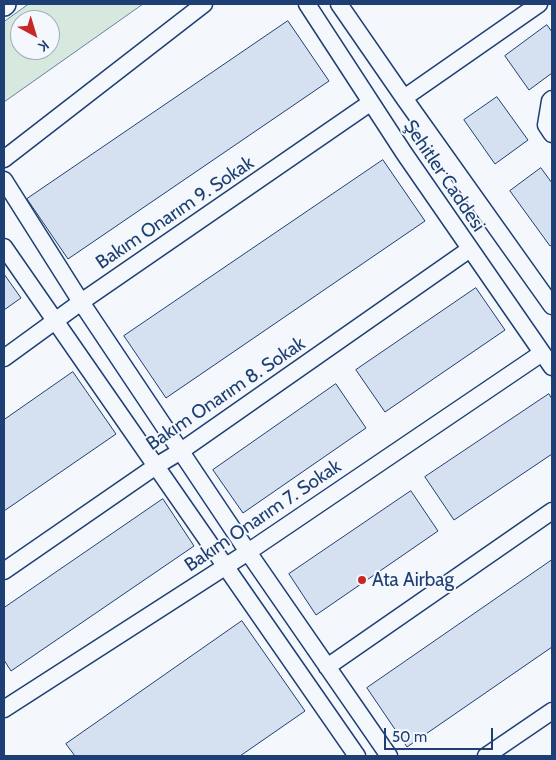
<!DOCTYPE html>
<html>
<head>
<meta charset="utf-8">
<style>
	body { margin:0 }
	#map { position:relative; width:556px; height:760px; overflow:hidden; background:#f4f7fb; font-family:Cabin,sans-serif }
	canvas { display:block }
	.frame { position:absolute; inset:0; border:5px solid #1d3f73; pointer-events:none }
	.north { position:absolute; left:10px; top:10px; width:50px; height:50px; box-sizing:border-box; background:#f4f7fb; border:1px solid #9eadc5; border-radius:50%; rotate:141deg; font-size:14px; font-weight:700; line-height:20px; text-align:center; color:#1d3f73 }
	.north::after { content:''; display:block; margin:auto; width:18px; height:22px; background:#c62828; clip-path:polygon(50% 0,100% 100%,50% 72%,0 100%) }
	.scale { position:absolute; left:384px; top:728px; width:109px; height:22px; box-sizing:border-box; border:2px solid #1d3f73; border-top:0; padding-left:6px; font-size:15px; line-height:18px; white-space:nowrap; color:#1d3f73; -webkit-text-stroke:4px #f4f7fb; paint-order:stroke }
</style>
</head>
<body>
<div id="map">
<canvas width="556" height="760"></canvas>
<div class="frame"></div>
<div class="north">K</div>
<div class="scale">50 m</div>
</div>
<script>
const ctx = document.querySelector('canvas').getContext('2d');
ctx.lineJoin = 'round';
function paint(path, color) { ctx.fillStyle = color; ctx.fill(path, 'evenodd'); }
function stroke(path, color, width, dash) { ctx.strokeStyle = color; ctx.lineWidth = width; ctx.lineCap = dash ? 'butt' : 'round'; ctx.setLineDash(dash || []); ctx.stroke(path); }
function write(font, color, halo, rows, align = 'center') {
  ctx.font = font + ' Cabin,sans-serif'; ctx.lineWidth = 4; ctx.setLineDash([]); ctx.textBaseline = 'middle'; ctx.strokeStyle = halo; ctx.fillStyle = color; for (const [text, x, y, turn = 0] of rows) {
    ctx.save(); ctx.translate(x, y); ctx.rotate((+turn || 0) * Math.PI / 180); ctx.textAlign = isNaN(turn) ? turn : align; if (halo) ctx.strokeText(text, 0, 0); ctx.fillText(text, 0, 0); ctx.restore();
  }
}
const green = new Path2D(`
	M29,4H143L4,102V22ZM20,20H50V50H20Z`);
paint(green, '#d7e8df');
stroke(green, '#687fa3', 1);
const building = new Path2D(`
	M288,21L329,81L68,259L27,199Z
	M547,25L552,32V73L529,90L505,56Z
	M497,97L528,140L495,164L464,120Z
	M383,160L425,221L166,398L124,336Z
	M541,168L552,183V245L550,246L510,191Z
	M4,274L21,298L4,310Z
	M476,288L505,330L385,412L356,370Z
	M73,372L116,434L4,511V420Z
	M336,384L366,428L243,513L213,470Z
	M549,394L552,399V454L454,520L425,477Z
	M411,491L438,531L316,615L289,574Z
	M163,499L194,546L11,671L4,660V608Z
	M552,560V647L407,747L367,688Z
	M242,621L305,711L240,756H75L66,744Z`);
paint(building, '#d5e0f0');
stroke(building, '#1d3f73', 1);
const minor = new Path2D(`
	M307,4L404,153L552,367
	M339,4L404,98L552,306
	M404,98L539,4
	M552,99L550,101L546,125L552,134
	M4,159L204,4
	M4,180L81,302L248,552L389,756
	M4,247L357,756
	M4,358L81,302L370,103
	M4,571L156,466L181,451L470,249
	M327,667L552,511
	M4,709L248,552L542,353
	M486,756L552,711`);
const major = new Path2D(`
	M4,5L5,4`);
stroke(minor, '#1d3f73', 19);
stroke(major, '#1d3f73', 24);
stroke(minor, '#f4f7fb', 16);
stroke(major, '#f4f7fb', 21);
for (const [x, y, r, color] of [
	[362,580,5,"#c62828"]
]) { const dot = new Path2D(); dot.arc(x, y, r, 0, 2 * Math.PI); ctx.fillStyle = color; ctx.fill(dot); stroke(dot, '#f4f7fb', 2); }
write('19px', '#1d3f73', '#f4f7fb', [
	["Şehitler Caddesi",444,176,56],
	["Bakım Onarım 9. Sokak",175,213,-34],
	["Bakım Onarım 8. Sokak",226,394,-34],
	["Bakım Onarım 7. Sokak",263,516,-34]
]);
write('19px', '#1d3f73', '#f4f7fb', [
	["Ata Airbag",372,580]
], 'left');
</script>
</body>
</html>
